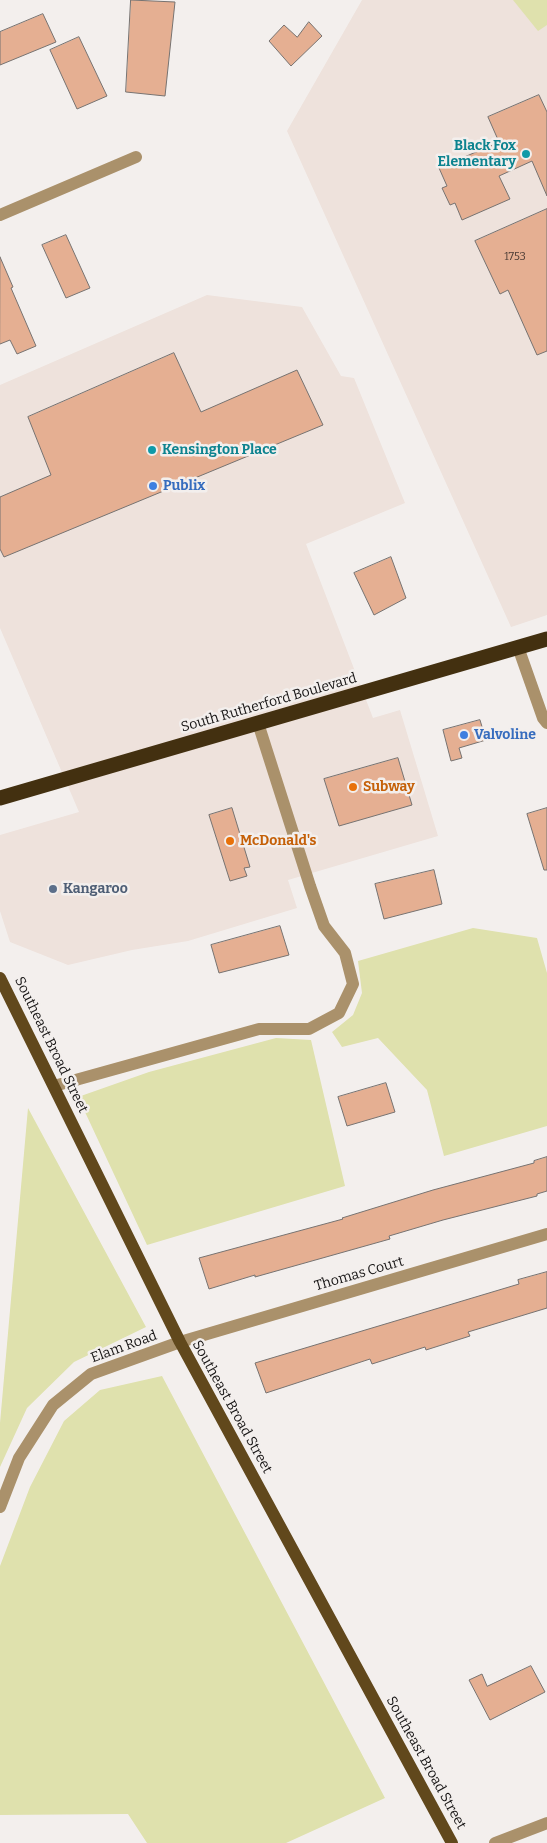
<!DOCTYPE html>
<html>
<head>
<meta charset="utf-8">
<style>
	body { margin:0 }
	canvas { display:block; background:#f3efed }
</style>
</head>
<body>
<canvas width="547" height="1843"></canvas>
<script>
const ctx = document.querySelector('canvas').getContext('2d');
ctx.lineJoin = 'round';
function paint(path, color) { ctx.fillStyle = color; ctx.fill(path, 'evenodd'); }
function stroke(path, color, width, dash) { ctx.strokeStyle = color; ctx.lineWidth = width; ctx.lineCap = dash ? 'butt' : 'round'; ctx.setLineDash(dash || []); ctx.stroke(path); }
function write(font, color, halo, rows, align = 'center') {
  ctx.font = font + ' Bitter,serif'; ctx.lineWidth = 5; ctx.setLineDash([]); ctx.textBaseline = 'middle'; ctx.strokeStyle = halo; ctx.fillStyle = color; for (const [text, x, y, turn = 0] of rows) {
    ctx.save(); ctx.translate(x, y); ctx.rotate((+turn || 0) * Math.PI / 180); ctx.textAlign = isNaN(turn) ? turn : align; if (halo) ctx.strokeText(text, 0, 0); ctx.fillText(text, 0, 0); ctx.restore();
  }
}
paint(new Path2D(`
	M362,0H547V615L511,627L287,131Z
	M207,295L302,307L341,376L354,378L405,503L306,544L373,718L400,710L438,836L288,880L297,908L188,941L132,950L68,965L10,942L0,911V835L79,812L0,628V385Z`), '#eee2dc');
paint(new Path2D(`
	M513,0H547V25L538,31Z
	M473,928L537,938L547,973V1126L444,1156L427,1090L378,1038L342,1047L332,1032L353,1015L362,993L358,961Z
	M276,1038L311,1040L345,1186L147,1245L78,1097L149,1072Z
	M28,1108L146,1327L74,1362L27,1408L0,1467V1423Z
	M162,1376L385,1798L286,1843H147L128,1814L0,1815V1566L30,1487L64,1421L100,1390Z`), '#dfe1ad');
const building = new Path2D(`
	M131,0L175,2L165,96L126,92Z
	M43,14L56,42L0,65V32Z
	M309,22L322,36L291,66L269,41L284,25L297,37Z
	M79,37L107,96L77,109L50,50Z
	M539,95L547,112V196L532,161L499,176L510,199L462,220L455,203L450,205L442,188L447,186L439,168L499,142L488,117Z
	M547,209V351L537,355L508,290L500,294L475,241Z
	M66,235L90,288L66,298L42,245Z
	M0,257L13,287L11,288L36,346L17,354L10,340L0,344Z
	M174,353L201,412L297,370L323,425L4,557L0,549V497L51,475L28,417Z
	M391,557L406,598L374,615L354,573Z
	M480,720L486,740L459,748L462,758L451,761L443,730Z
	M398,758L412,805L339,826L324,779Z
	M232,808L250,867L244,868L247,876L230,881L209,815Z
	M547,808V870H544L527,814Z
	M434,870L442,904L384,919L375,884Z
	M280,926L289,955L219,973L211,945Z
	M386,1083L395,1112L347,1126L338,1097Z
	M547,1157V1191L537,1194V1196L443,1220L389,1236L390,1239L255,1277V1275L209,1289L199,1258L343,1219L342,1218L433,1190L534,1163V1161Z
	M547,1272V1308L468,1332L470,1336L426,1350L425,1347L372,1364L370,1359L266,1393L255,1363L519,1284L518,1280Z
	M531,1666L545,1692L490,1720L469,1680L482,1674L487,1686Z`);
paint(building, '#e5af92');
stroke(building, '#777371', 1);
stroke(new Path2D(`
	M0,215L136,157
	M518,647L543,718L547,723
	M54,1086L259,1029H309L339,1013L353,984L345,953L324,926L310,886L258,723
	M0,1507L19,1458L53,1405L91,1374L180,1342L547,1234
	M495,1843L547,1823`), '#aa916b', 12);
stroke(new Path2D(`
	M0,978L180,1342L452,1843`), '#61481c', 12);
stroke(new Path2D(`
	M0,798L547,639`), '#433010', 15);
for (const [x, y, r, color] of [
	[526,154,5,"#0f9aa8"],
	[152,450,5,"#0f9aa8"],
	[153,486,5,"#3f7fe0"],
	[464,735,5,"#3f7fe0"],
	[353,787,5,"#e8710a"],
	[230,841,5,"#e8710a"],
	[53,889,5,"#5c6f8a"]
]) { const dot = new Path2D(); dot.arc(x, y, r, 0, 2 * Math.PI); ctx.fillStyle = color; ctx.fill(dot); stroke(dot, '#f3efed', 2); }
write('11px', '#4a3b34', null, [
	["1753",515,257]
]);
write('bold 14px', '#0d838f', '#f3efed', [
	["Black Fox",516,146],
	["Elementary",516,162],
	["Kensington Place",162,450,"left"]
], 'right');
write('bold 14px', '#366cbe', '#f3efed', [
	["Publix",163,486],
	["Valvoline",474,735]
], 'left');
write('14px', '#161414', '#f3efed', [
	["South Rutherford Boulevard",269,703,-16],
	["Southeast Broad Street",51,1045,64],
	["Thomas Court",359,1274,-16],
	["Elam Road",124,1347,-20],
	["Southeast Broad Street",232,1407,61],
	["Southeast Broad Street",426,1763,61]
]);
write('bold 14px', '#c56008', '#f3efed', [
	["Subway",363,787],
	["McDonald's",240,841]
], 'left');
write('bold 14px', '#4e5e75', '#f3efed', [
	["Kangaroo",63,889]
], 'left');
</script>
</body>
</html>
